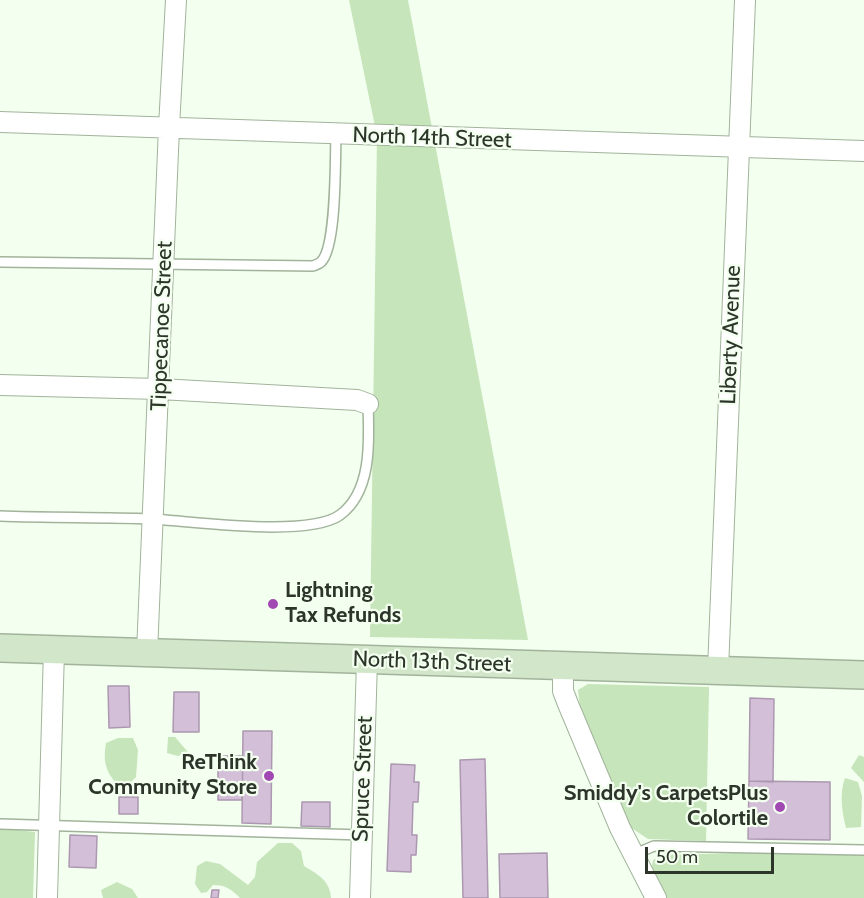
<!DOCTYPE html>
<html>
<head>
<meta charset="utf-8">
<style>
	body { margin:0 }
	#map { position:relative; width:864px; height:898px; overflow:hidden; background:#f3ffef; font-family:Cabin,sans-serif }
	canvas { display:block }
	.scale { position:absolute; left:645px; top:847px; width:129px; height:27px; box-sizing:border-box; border:3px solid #2d342a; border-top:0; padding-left:8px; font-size:18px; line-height:21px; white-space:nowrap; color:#2d342a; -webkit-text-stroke:4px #f3ffef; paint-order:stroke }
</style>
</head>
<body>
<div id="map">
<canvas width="864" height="898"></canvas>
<div class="scale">50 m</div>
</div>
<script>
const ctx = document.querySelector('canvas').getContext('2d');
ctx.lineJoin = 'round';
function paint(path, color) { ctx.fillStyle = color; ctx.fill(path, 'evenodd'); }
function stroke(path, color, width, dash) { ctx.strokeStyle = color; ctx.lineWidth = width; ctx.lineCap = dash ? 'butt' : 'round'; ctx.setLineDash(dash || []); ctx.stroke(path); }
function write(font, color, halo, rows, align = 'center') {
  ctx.font = font + ' Cabin,sans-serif'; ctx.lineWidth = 4.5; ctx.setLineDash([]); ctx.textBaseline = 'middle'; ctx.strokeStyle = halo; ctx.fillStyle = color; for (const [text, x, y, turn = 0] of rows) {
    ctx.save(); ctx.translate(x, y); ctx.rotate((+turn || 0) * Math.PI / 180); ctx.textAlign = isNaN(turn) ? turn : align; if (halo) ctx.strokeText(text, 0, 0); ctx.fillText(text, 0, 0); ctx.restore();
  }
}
paint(new Path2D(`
	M349,0H408L528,640L370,637L377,136Z
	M588,684L709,687L706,841L648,839L630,827L580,709L578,690Z
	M168,737H175L188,752L178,756L167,753Z
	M118,738H133L138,750L136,777L131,782L116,783C105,771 103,759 106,743Z
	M859,755L864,757V782L851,768Z
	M845,778L858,782L862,796L861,827L846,828C842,812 839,794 845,778Z
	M0,828L35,832L33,898H0Z
	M278,843H292L301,851L304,866C317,874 330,880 331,898H240C231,889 226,885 213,885L207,892L201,893L195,884L197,866L206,861L220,864L248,885L255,877L257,862Z
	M783,852L864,855V898H665L651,870L653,860L662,855Z
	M117,882L132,889L138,898H103L101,890Z`), '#c6e5bb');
const building = new Path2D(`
	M108,686H129L130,727L109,728Z
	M174,692H199V732H173Z
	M750,698L774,699L773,782L749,781Z
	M243,731H272L271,824L242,823Z
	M218,756H243L242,800H218Z
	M485,759L488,898H463L460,760Z
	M391,764L415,765L414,782H419L418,802H413L412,835H417L416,855H411V872L387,871Z
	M749,781L830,782V840L748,839Z
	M119,797H138V814H119Z
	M302,802H330V827L301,826Z
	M70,835L97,836L96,868L69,867Z
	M547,853L548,898H500L499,854Z
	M212,890H219L218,898H211Z`);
paint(building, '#d4bfd9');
stroke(building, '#ac98b0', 1.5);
const lane = new Path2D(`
	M0,262L313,266C315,265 319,264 321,262C337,247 335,158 336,135
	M0,516C50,518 101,517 151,519C192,521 308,538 340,515C373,491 369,438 368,404
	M0,824L362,835
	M635,854L654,846L864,850`);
const street = new Path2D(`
	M0,122L864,151
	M0,385L160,389L357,400L368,404
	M147,653L169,127L176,0
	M563,666V691L568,704L620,828L656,898
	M718,670L745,0
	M47,898L54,650
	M360,898L367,660`);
const secondary = new Path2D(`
	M0,648L864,675`);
stroke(lane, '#a1b49b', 12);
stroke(street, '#a1b49b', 22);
stroke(secondary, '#a1b49b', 30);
stroke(lane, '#fff', 9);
stroke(street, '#fff', 20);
stroke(secondary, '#d2e6ca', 27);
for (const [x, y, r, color] of [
	[273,604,6,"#a148b3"],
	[269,776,6,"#a148b3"],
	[780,807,6,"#a148b3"]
]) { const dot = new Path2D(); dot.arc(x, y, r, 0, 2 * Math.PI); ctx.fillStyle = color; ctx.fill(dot); stroke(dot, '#f3ffef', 2); }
write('22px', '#2d342a', '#f3ffef', [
	["North 14th Street",432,138,2],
	["Tippecanoe Street",162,326,-88],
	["Liberty Avenue",731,335,-88],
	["North 13th Street",432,662,2],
	["Spruce Street",363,779,-88]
]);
write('bold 22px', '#2d342a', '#f3ffef', [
	["Lightning",285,591,"left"],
	["Tax Refunds",285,616,"left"],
	["ReThink",257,763],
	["Community Store",257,788],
	["Smiddy's CarpetsPlus",768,794],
	["Colortile",768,819]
], 'right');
</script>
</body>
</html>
